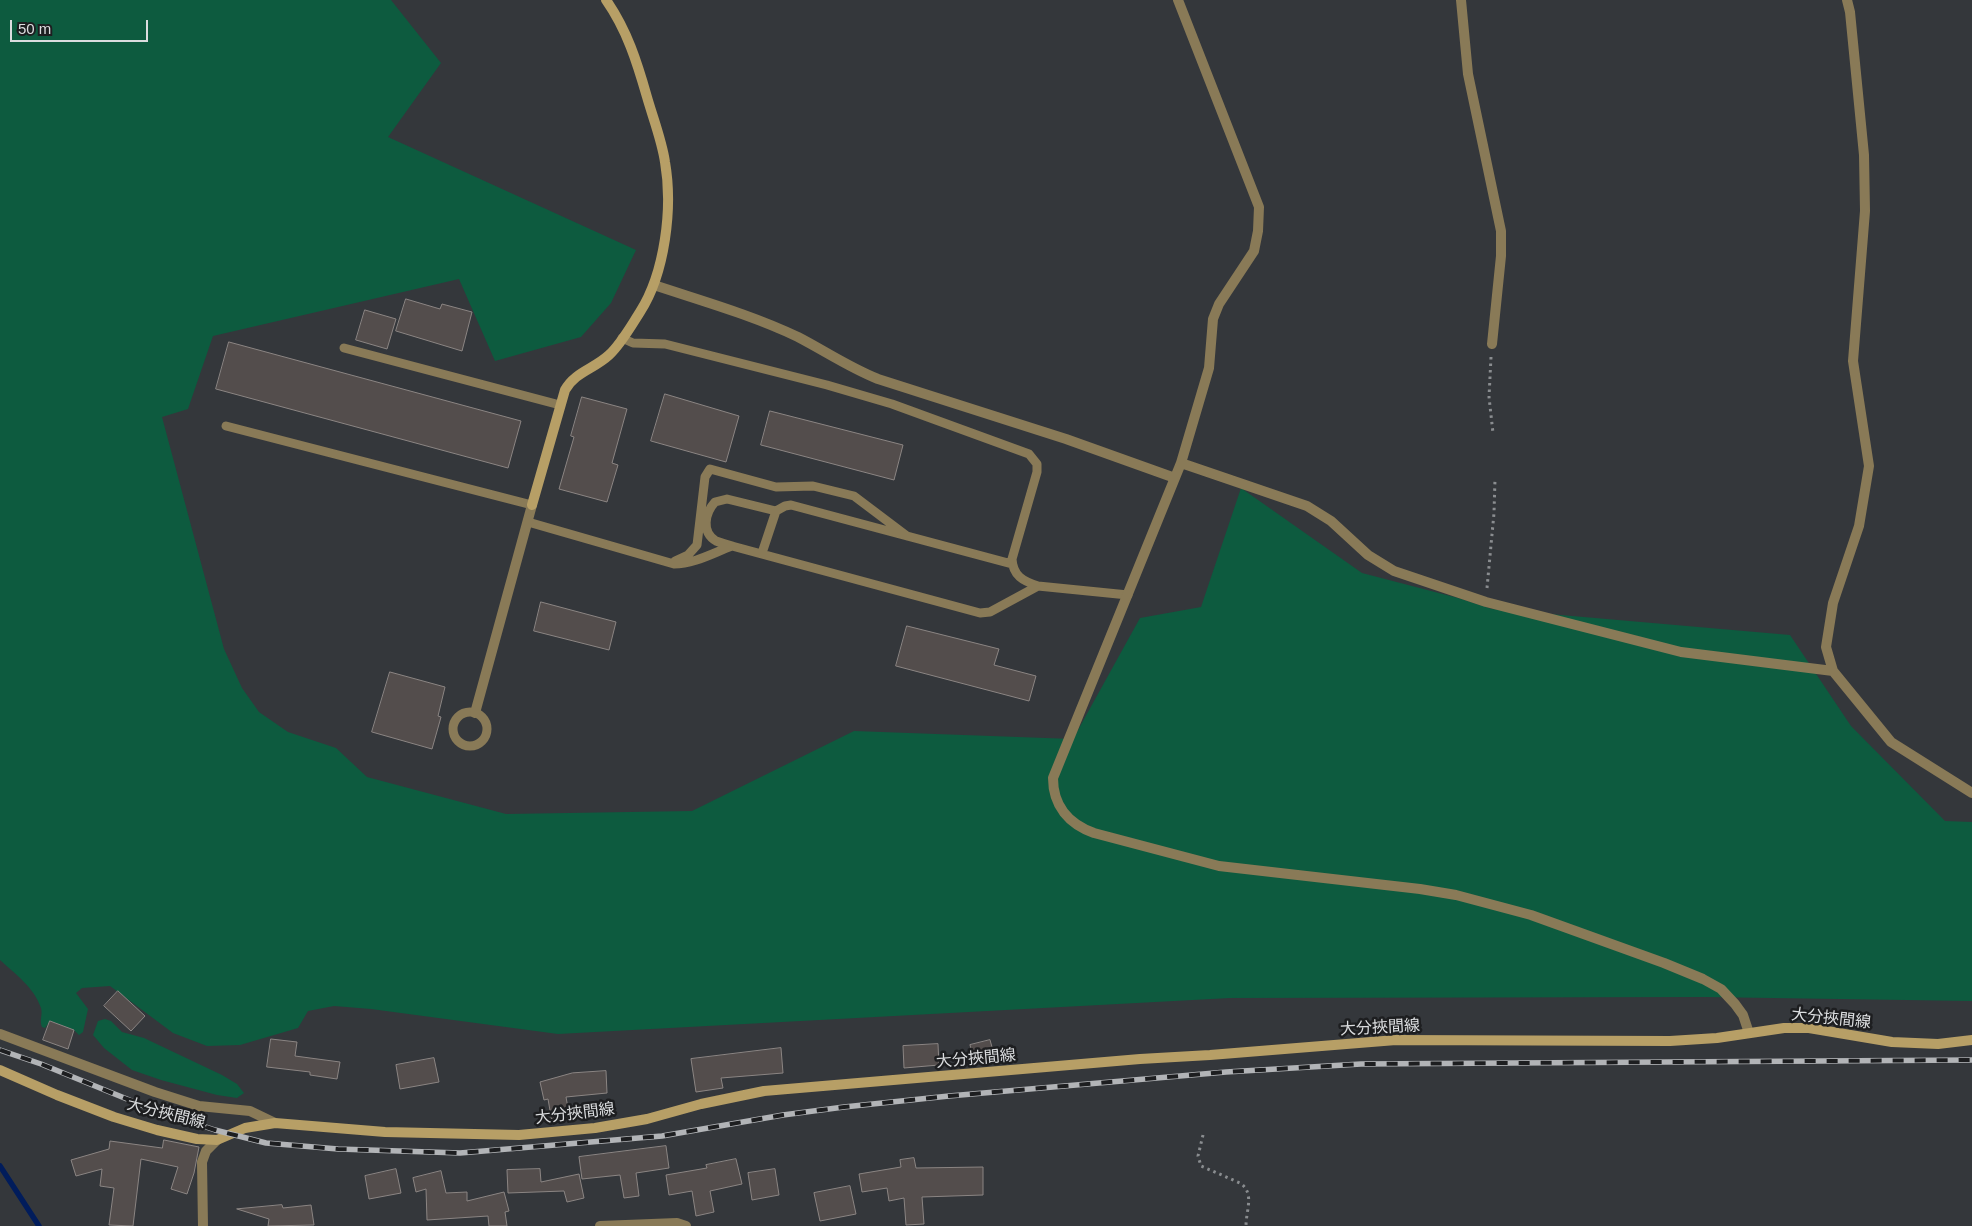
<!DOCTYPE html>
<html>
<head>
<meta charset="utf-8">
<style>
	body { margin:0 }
	#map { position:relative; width:1972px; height:1226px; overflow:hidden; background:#34373b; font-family:Arial,sans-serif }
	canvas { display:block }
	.scale { position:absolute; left:10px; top:20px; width:138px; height:22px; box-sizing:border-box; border:2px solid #dbdddf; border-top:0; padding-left:6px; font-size:15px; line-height:18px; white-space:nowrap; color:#dbdddf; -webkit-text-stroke:4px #1d1e20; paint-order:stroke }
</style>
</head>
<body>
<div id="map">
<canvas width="1972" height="1226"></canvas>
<div class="scale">50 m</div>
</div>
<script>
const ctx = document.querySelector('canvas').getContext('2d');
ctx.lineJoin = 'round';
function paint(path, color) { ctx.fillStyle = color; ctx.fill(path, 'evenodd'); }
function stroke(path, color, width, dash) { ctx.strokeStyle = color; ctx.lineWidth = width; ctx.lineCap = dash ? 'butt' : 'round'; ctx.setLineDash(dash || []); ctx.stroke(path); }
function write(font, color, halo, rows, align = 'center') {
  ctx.font = font + ' Arial,"Noto Sans JP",sans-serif'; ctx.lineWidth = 5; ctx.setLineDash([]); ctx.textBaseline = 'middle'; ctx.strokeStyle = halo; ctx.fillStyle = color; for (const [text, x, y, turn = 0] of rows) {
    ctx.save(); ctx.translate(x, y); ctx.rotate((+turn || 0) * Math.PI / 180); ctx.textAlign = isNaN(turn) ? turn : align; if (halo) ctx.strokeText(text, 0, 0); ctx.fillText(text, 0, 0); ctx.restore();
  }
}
paint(new Path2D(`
	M0,0H391L441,63L388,137L636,250L611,303L581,337L495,361L459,279L213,336L188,409L162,417L224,649L242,688L259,712L288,732L336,748L367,777L506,814L692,811L854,731L1073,739L1140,618L1201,607L1241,488L1362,573L1458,598L1492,609L1790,635L1851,726L1945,821L1972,822V1001L1705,997L1230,998L558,1034L371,1009L334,1006L308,1011L298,1028L240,1045L207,1046L173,1033L110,986L82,988L76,993L88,1009L83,1032L79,1035L74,1030L50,1021L45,1028L42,1027C39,1020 43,1015 41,1008C34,987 15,974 0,960Z
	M105,1019L111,1021L122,1032L144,1038L222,1075L237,1084L244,1093L237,1098L217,1095L161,1080L132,1070L104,1048L93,1035L98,1021Z`), '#0d5b3f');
stroke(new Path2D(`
	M0,1166L39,1226`), '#011c5b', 5.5);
const building = new Path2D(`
	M406,299L440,309L442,304L472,312L462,351L396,331Z
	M365,310L396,319L387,349L356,340Z
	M229,342L521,421L508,468L216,389Z
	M665,394L739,416L726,462L651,441Z
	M582,397L627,409L612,463L618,465L607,502L559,489L574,437L571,436Z
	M770,411L903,445L894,480L761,445Z
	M541,602L616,622L609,650L534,631Z
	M907,626L999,649L994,665L1036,676L1029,701L896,666Z
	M390,672L445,687L438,716L441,717L432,749L372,732Z
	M118,991L145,1016L131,1031L104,1006Z
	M50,1021L74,1030L68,1049L43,1040Z
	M271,1039L297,1042L295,1056L340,1062L337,1079L310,1075V1072L267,1067Z
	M990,1040L994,1054L974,1060L970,1045Z
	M938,1044L939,1065L904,1068L903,1046Z
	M781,1048L783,1073L721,1078L723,1088L696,1092L691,1059Z
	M434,1058L439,1082L400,1089L396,1065Z
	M606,1071L607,1093L566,1097L570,1119L552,1122L548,1099L544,1100L540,1082L572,1073Z
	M164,1140L199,1147L194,1173L187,1194L171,1189L178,1167L141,1159L133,1226L109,1225L114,1188L100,1186L102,1169L76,1176L71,1160L109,1149L110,1141L162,1148Z
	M666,1146L669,1168L636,1173L639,1196L624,1198L620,1175L582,1179L579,1157Z
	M914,1158L916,1168L983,1167V1195L922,1197L924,1224L906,1225L904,1198L889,1201L887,1188L862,1192L859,1174L901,1167L900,1160Z
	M736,1159L742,1184L710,1191L714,1212L696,1216L692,1191L669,1195L666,1175L707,1168L706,1165Z
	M396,1169L401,1193L369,1199L365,1176Z
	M540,1169L541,1182L579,1174L584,1198L567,1202L564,1191L508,1193L507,1170Z
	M775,1169L779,1195L752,1200L748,1173Z
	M441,1171L446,1193L467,1192V1201L504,1192L509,1211L505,1212L507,1226H489L488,1216L427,1220L426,1189L416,1192L413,1178Z
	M850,1186L856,1214L820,1221L814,1193Z
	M282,1205L283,1208L311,1205L314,1225L268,1226L269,1219L237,1209Z`);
paint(building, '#534d4c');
stroke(building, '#8b8583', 1);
stroke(new Path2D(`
	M1491,357L1489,397L1493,433
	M1487,588L1494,513L1495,479
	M1203,1135L1198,1156L1201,1166L1240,1183C1255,1193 1246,1210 1246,1226`), '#8a8d90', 3, [2.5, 4]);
stroke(new Path2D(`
	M622,338L633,343L665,344L827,385L892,404L1029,454L1037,464V472L1012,559C1013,576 1023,581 1038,586
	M344,348L560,405
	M226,426L532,505
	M528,522L674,564C694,564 713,553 732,546L980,613L990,612L1038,586L1128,595
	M732,546C727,544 721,543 716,541C701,532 705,513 715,502L727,499L776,511
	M762,553L776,511L785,506L791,505L1012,564
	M675,561L688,555L697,545L705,477L710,469L776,487L813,486L854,496L907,536
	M453 729a17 17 0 1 1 34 0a17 17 0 1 1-34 0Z`), '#897a57', 9);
stroke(new Path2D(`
	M1178,0L1259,207L1258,231L1254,251L1219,304L1213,319L1209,368L1181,463
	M1461,0L1468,74L1501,231V256L1492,344
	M1847,0L1850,12L1864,155L1865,211L1853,361L1869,466L1859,526L1833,603L1826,647L1833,671L1891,742L1972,793
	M654,285C702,301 752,315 798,337C825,351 850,368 878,379L1066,439L1175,478
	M475,713L532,505
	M1749,1033L1743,1015L1735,1004L1721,989L1703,979L1664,963L1531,915L1456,895L1420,889L1219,866L1094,833C1069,824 1053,806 1053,778L1181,463L1307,506L1331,521L1368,555L1394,571L1486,602L1681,652L1833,671
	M0,1034L155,1092L199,1106L250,1111L275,1123
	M203,1226L202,1162L206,1151L217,1140
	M600,1226L677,1223L686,1226`), '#897a57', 10);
stroke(new Path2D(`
	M532,505L565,390C575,372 594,369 609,355C621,344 631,326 640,312C665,273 673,208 665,162C662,141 653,118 647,97C637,62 627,30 606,0
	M0,1070L57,1095L114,1117L157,1130L197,1139L217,1140L245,1128L275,1123L385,1132L519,1135L595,1128L647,1119L701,1104L764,1091L1140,1059L1210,1055L1396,1040L1670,1041L1717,1038L1784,1028H1809L1892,1042L1938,1044L1972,1040`), '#b79f66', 10);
const rail = new Path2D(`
	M0,1050L41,1064L149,1108L215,1130L266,1143L338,1149L460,1153L662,1136L783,1115L844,1107L949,1096L1226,1072L1361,1064L1972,1060`);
stroke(rail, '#b2b4b7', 5.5);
stroke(rail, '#1d1e20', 4, [11]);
write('16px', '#dbdddf', '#1d1e20', [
	["大分挾間線",1831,1019,6],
	["大分挾間線",1380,1028,-3],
	["大分挾間線",976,1059,-5],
	["大分挾間線",166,1114,14],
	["大分挾間線",575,1114,-7]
]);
</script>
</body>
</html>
